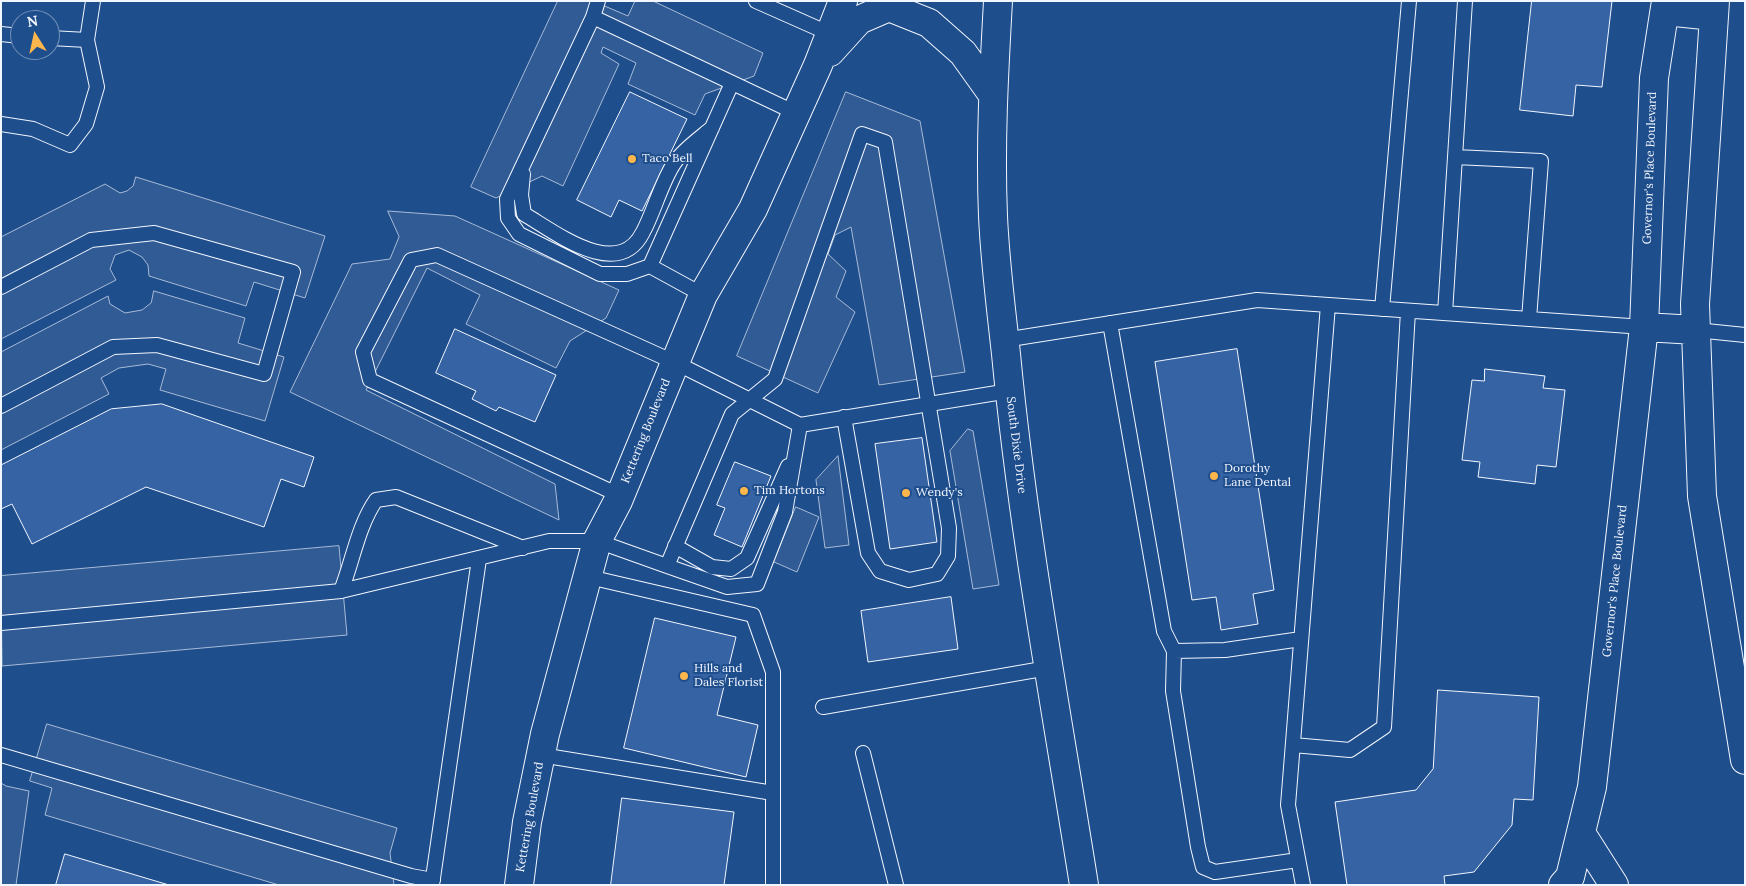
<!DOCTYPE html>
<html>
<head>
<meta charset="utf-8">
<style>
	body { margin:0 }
	#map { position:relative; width:1746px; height:886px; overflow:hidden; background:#1f4e8c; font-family:Lora,serif }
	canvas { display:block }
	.frame { position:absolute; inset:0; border:2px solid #f2f6ff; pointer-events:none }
	.north { position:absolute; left:10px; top:10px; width:50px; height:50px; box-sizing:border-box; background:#1f4e8c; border:1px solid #7391ba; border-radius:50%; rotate:350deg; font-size:14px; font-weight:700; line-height:20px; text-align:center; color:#f2f6ff }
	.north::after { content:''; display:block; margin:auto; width:18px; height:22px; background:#ffb74d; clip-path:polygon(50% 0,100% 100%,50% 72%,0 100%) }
</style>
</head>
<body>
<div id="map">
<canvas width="1746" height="886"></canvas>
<div class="frame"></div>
<div class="north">N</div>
</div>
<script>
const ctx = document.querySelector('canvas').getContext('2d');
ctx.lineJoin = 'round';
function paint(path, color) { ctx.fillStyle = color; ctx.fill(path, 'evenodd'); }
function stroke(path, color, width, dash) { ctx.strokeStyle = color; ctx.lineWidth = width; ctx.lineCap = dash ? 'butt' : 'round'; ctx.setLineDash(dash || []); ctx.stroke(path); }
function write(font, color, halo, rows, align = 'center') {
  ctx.font = font + ' Lora,serif'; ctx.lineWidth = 4; ctx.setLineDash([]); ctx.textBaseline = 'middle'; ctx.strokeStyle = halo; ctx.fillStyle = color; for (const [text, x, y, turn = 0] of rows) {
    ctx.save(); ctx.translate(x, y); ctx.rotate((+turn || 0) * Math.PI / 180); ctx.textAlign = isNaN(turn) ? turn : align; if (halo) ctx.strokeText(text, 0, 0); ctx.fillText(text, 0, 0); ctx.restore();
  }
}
const parking = new Path2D(`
	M558,1H593L628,16L635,1H653L763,53L754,76L705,94L695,115L628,84L636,63L603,47L601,53L619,64L563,186L542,176L496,198L471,187Z
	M846,92L920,121L965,372L879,385L851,227L835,235L828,254L846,271L836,297L855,312L818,393L737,356Z
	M136,177L325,236L305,298L254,282L246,306L149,276L148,265L142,257L129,250L115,255L110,269L116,280L1,339V237L105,184L120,193L127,191L133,186Z
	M388,211L455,216L619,290L606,318L570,341L556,368L466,324L480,295L427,268L366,390L555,484L559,520L290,392L352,264L390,259L399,237Z
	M154,291L245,318L238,343L284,357L265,421L160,390L166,369L148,364L119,368L101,378L109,394L1,450V352L108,296L110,304L125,313L142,310L151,303Z
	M968,429L973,431L999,585L973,589L950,451Z
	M838,456L849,545L825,548L816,480Z
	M796,507L819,517L797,572L774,562Z
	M339,546L347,635L2,666L1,576Z
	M47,724L397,828L390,853L394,885H279L45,815L52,788L30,781Z
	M1,783L6,786L29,791L16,885H1Z`);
paint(parking, '#305b95');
stroke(parking, '#a8bbd7', 1);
const building = new Path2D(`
	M1532,1H1612L1602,87L1576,85L1573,116L1520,110Z
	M630,92L687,119L642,211L619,200L611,217L577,200Z
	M455,329L556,375L535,422L499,407L496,411L472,399L476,391L436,373Z
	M1237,349L1274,590L1253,594L1258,624L1221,630L1216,597L1192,600L1155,362Z
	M1485,369L1545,376L1543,388L1565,390L1556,467L1537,465L1535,484L1478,477L1480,462L1462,460L1472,380L1484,381Z
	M162,404L314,457L304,487L281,479L264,527L146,487L32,544L12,504L1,509V465L111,409Z
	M922,438L937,542L890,549L875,444Z
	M735,462L771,476L742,547L714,535L725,508L717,505Z
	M951,597L958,649L868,662L861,611Z
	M655,618L736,637L717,715L758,725L746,777L624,748Z
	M1438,690L1539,697L1533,800L1514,799L1512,825L1474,872L1444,876L1445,885H1347L1335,802L1416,790L1433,769Z
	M622,798L734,812L724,885H611Z
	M65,854L169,885H56Z`);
paint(building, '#3563a3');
stroke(building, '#f2f6ff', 1);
const lane = new Path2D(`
	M598,1L593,17L796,113
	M756,1L835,36
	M593,17L507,199L508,218L519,234L600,274H627L650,266L703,295
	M1,34L20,36
	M50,38L87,40
	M1,124L33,129L70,145L86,124L97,87L87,40L93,1
	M1455,157L1541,161L1529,319
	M523,174L521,195L524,214C555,232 618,282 643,232C654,212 662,180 675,162C684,149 700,138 712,128
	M650,266L732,83
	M1,287L91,240L154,233L293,272L264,374L157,345L113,347L1,406
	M1382,309L1409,1
	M1445,313L1465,1
	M1110,323L1164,631L1174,651L1225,650L1301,639
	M1696,330L1745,335
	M1004,340L1257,300L1644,327
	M621,496L370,380L363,352L411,260L437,255L674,362L800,425L1009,391
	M675,546L712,567L731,569L747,558L788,466
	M667,566L727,587L757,584L785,512L800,425
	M589,577L753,615L773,672V885
	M341,591C353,560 358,526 376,500L396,497L523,548
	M1,623L341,591L549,541H597L667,566L732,414L775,379L862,134L885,142L949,528L948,556L937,574L909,580L880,571L868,553L844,417
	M1174,651L1173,691L1198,847L1203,867L1215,872L1298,860
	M823,707L1048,668
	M1293,745L1350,750L1384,727L1408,311
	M863,753L896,885
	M1,755L411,876L433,880
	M541,755L773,793
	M432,885L479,559
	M1303,885L1288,805L1328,305`);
const street = new Path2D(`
	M1715,1L1695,304L1702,496L1745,760
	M1665,11L1714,16
	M1644,327L1696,330
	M1581,833L1614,885
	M1563,885L1570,877L1592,787L1644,327L1654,78L1666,1`);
const primary = new Path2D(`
	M998,1C994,73 990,144 993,216C995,262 1001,308 1006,354C1023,532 1056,708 1084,885
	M830,52L859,20L889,7L929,23L963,53L993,95
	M519,885L527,822L545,734L597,541L618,501L703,295L753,209L818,65L843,1`);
stroke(lane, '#f2f6ff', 16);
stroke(street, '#f2f6ff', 30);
stroke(primary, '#f2f6ff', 30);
stroke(lane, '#1f4e8c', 14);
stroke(street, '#1f4e8c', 28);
stroke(primary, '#1f4e8c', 28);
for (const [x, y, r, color] of [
	[632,159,5,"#ffb74d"],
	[1214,476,5,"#ffb74d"],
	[744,491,5,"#ffb74d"],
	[906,493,5,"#ffb74d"],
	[684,676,5,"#ffb74d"]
]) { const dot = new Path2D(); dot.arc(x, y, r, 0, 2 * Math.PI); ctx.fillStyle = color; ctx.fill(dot); stroke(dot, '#1f4e8c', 2); }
write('12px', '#f2f6ff', '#1f4e8c', [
	["Taco Bell",642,159],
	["Dorothy",1224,469],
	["Lane Dental",1224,483],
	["Tim Hortons",754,491],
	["Wendy's",916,493],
	["Hills and",694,669],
	["Dales Florist",694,683]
], 'left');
write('12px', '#f2f6ff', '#1f4e8c', [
	["Governor's Place Boulevard",1650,168,-88],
	["Kettering Boulevard",646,431,-68],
	["South Dixie Drive",1016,445,83],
	["Governor's Place Boulevard",1615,581,-84],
	["Kettering Boulevard",530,817,-80]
]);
</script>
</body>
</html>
